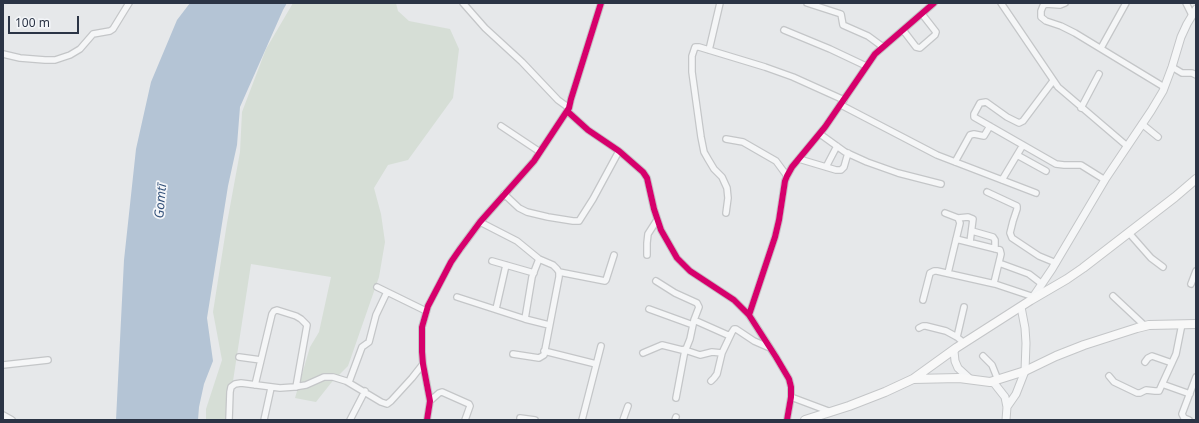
<!DOCTYPE html>
<html>
<head>
<meta charset="utf-8">
<style>
	body { margin:0 }
	#map { position:relative; width:1199px; height:423px; overflow:hidden; background:#e6e8ea; font-family:"Noto Sans",sans-serif }
	canvas { display:block }
	.frame { position:absolute; inset:0; border:4px solid #2b3445; pointer-events:none }
	.scale { position:absolute; left:8px; top:16px; width:71px; height:18px; box-sizing:border-box; border:2px solid #2b3445; border-top:0; padding-left:5px; font-size:12px; line-height:14px; white-space:nowrap; color:#2b3445; -webkit-text-stroke:3px #f4f6f9; paint-order:stroke }
</style>
</head>
<body>
<div id="map">
<canvas width="1199" height="423"></canvas>
<div class="frame"></div>
<div class="scale">100 m</div>
</div>
<script>
const ctx = document.querySelector('canvas').getContext('2d');
ctx.lineJoin = 'round';
function fillPath(path, color) {
  ctx.fillStyle = color;
  ctx.fill(path, 'evenodd');
}
function toPath(rows) {
  const path = new Path2D();
  for (const r of rows) {
    path.moveTo(r[0], r[1]);
    for (let i = 2; i < r.length; i += 2) path.lineTo(r[i], r[i + 1]);
  }
  return path;
}
function stroke(path, color, width, dash) {
  ctx.strokeStyle = color;
  ctx.lineWidth = width;
  ctx.lineCap = dash ? 'butt' : 'round';
  ctx.setLineDash(dash || []);
  ctx.stroke(path);
}
function label(font, color, halo, rows, align = 'center') {
  ctx.font = font + ' "Noto Sans",sans-serif';
  ctx.lineWidth = 3.5;
  ctx.setLineDash([]);
  ctx.textBaseline = 'middle';
  ctx.strokeStyle = halo;
  ctx.fillStyle = color;
  for (const [text, x, y, turn = 0] of rows) {
    ctx.save();
    ctx.translate(x, y);
    ctx.rotate((+turn || 0) * Math.PI / 180);
    ctx.textAlign = isNaN(turn) ? turn : align;
    if (halo) ctx.strokeText(text, 0, 0);
    ctx.fillText(text, 0, 0);
    ctx.restore();
  }
}
const green = toPath([
	[293,3,396,3,398,11,409,21,450,29,459,49,453,98,408,160,388,165,374,188,381,214,385,242,379,277,348,366,331,383,316,402,295,398,310,347,319,332,331,277,251,264,227,420,206,420,206,409,222,360,213,312,227,223,240,152,242,112,266,49]
]);
const water = toPath([
	[190,3,287,3,283,10,240,107,237,145,228,186,207,318,213,361,204,384,199,407,198,420,116,420,124,260,136,149,151,82,177,20]
]);
const minor = toPath([
	[463,3,485,28,522,62,558,100,569,108],
	[807,3,841,14,843,25,868,36,883,47],
	[1001,3,1058,87,1127,146],
	[1065,3,1060,5,1046,4,1043,6,1041,11,1041,17,1046,21,1061,26,1075,33,1164,87],
	[1186,3,1192,15],
	[784,30,830,49,866,66],
	[903,30,916,47,920,48,935,35,936,32,922,14],
	[1101,48,1126,3],
	[709,50,720,3],
	[3,54,20,58,45,60,55,60,70,55,80,49,93,34,110,31,113,29,129,3],
	[1172,67,1182,73,1192,73,1196,75],
	[1053,81,1023,121,1019,123,1007,117,986,102,980,103,974,114,974,117,1056,164,1064,165,1081,165,1105,180],
	[841,105,937,155,1036,193],
	[1081,108,1099,74],
	[567,111,588,130,619,151,643,172,647,178,654,209,661,230,677,258,690,271,734,300,749,315,776,357,789,379,791,387,791,397,787,420],
	[1142,124,1158,137],
	[501,126,540,152],
	[820,134,845,152,867,162,898,173,941,184],
	[726,139,743,142,776,161,787,176],
	[1017,155,1046,171],
	[799,159,836,170,841,170,844,167,848,153],
	[955,162,970,135,974,134,984,136,990,126],
	[826,167,837,146],
	[1002,180,1023,145],
	[987,192,1017,206,1017,209,1013,221,1010,233,1012,238,1039,256,1056,263],
	[504,194,519,208,527,212,548,217,573,221,579,221,593,199,619,151],
	[726,213,728,198,727,188,722,177,714,169,708,159,704,152,701,137,692,72,692,56,695,47,699,47,765,67,793,77,844,100],
	[945,213,958,218,960,223,948,273],
	[958,218,968,217,973,219,970,242],
	[480,222,517,241,539,259,553,265,557,269,559,272,559,277,544,355,539,358,513,354],
	[972,231,993,237,995,240,995,249],
	[1129,233,1151,258,1163,267],
	[956,239,1000,250,1001,254,994,283],
	[647,255,647,243,648,234,657,220],
	[492,261,534,273],
	[999,263,1029,274,1042,284],
	[559,272,605,281,606,280,614,255],
	[1191,284,1196,271],
	[377,287,426,311],
	[1113,296,1145,326],
	[457,297,525,319,549,325],
	[923,300,930,273,934,271,937,271,995,284,1034,297],
	[496,309,506,265],
	[649,309,693,325],
	[749,315,775,237,779,220,785,181,787,176,792,167,825,127,875,54,934,3],
	[525,319,532,277,539,259],
	[694,320,730,336],
	[919,328,923,326,926,326,946,331,957,337,964,343],
	[957,337,964,307],
	[544,351,596,364],
	[643,353,662,345,682,350,686,349,690,339,694,320,699,307,697,303,675,293,656,281],
	[983,356,992,365,998,380],
	[239,357,261,360],
	[1145,362,1148,358,1152,356,1172,363],
	[3,365,48,360],
	[1109,376,1114,382,1137,393,1140,393,1146,390,1155,391,1159,391,1176,354,1182,324],
	[711,381,714,378,717,374,722,353,732,332,734,329,736,329,754,341,770,348],
	[349,382,362,347,369,342,376,315,387,292],
	[1162,384,1190,394],
	[255,385,272,314,274,311,277,310,296,316,301,319,307,325,296,387],
	[791,397,831,412],
	[676,398,685,350,700,355,712,352,722,353],
	[430,401,439,393,442,392,469,404,470,406,465,420],
	[3,415,12,420],
	[520,418,535,420],
	[229,420,230,392,231,387,235,384,241,383,280,388,294,387,306,385,324,377,333,377,346,381,381,402,387,404,391,401,412,378,423,364],
	[264,420,271,388],
	[350,420,365,391],
	[427,420,430,401,423,364,422,352,422,327,428,306,451,262,460,249,480,222,534,161,569,108,571,99,601,3],
	[582,420,601,346],
	[623,420,628,406],
	[675,420,676,417],
	[1189,420,1184,418,1182,414,1196,377]
]);
const tertiary = toPath([
	[1031,300,1052,269,1106,178,1151,111,1163,91,1172,67,1181,37,1187,24,1196,9],
	[956,348,954,351,955,361,958,368,970,379],
	[990,382,994,383,1005,397,1007,407,1006,420],
	[1007,407,1016,394,1025,371,1026,343,1025,328,1021,307]
]);
const secondary = toPath([
	[913,379,959,378,990,382,1025,371,1056,356,1084,345,1137,328,1149,325,1196,324],
	[805,420,849,406,885,392,913,379,956,348,1031,300,1067,279,1083,268,1175,197,1196,179]
]);
const cycleway = toPath([
	[567,111,588,130,619,151,643,172,647,178,654,209,661,230,677,258,690,271,734,300,749,315,776,357,789,379,791,387,791,397,787,420],
	[749,315,775,237,779,220,785,181,787,176,792,167,825,127,875,54,934,3],
	[427,420,430,401,423,364,422,352,422,327,428,306,451,262,460,249,480,222,534,161,569,108,571,99,601,3]
]);
const waterNames = [
	["Gomtī",161,201,-85]
];
fillPath(green, '#d6ded6');
fillPath(water, '#b4c4d5');
stroke(minor, '#c4c6c8', 8);
stroke(tertiary, '#c4c6c8', 9);
stroke(secondary, '#c4c6c8', 10);
stroke(minor, '#f5f6f7', 5.5);
stroke(tertiary, '#f5f6f7', 7);
stroke(secondary, '#f8f8f8', 8);
stroke(cycleway, '#d6006c', 6);
label('italic 13px', '#34527a', '#f4f6f9', waterNames);
</script>
</body>
</html>
